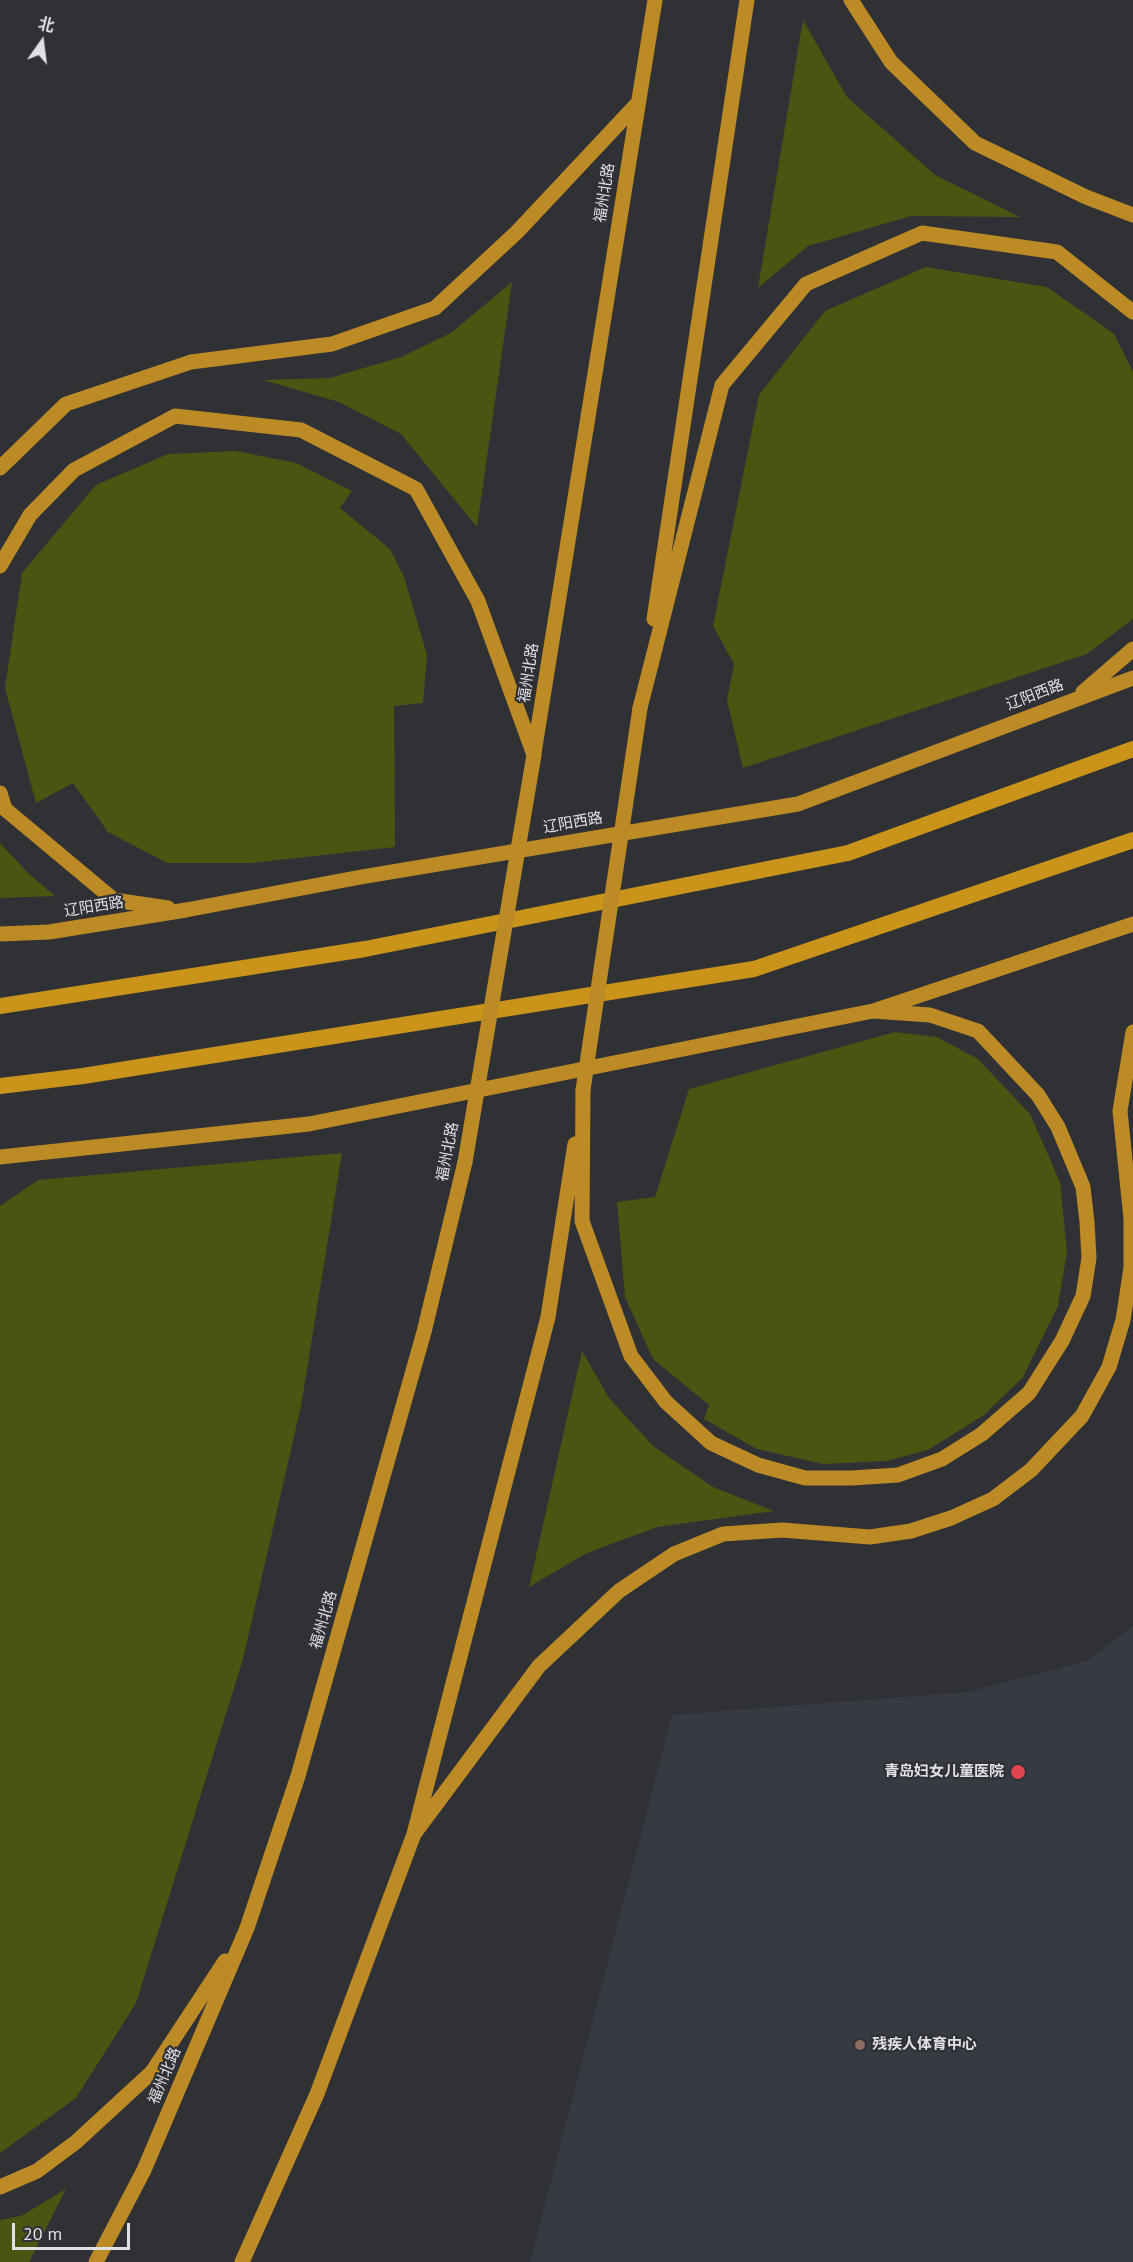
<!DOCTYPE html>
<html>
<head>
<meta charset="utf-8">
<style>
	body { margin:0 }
	#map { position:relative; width:1133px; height:2262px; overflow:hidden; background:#2f3135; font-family:"PT Sans","Noto Sans SC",sans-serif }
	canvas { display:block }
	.north { position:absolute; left:12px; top:12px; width:60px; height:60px; -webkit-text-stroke:4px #2f3135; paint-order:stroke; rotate:14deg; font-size:16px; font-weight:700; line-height:24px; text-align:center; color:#e0e1e4 }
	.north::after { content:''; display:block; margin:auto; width:21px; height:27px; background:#e0e1e4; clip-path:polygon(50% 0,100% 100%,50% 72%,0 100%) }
	.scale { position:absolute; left:12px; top:2223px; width:118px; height:27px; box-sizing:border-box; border:3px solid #e0e1e4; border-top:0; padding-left:8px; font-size:18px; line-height:21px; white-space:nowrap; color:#e0e1e4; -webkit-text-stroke:4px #2f3135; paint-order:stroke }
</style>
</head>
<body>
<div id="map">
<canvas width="1133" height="2262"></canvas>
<div class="north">北</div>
<div class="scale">20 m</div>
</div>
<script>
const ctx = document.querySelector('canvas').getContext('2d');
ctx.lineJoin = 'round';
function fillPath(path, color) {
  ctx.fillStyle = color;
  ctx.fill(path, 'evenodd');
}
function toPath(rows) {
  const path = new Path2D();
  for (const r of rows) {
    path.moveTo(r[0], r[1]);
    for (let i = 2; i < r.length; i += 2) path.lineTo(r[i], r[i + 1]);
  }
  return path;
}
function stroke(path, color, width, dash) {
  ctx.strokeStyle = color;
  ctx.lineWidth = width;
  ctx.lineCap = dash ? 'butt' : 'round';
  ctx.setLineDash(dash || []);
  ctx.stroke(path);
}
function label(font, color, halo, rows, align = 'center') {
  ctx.font = font + ' "PT Sans","Noto Sans SC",sans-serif';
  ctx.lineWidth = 4.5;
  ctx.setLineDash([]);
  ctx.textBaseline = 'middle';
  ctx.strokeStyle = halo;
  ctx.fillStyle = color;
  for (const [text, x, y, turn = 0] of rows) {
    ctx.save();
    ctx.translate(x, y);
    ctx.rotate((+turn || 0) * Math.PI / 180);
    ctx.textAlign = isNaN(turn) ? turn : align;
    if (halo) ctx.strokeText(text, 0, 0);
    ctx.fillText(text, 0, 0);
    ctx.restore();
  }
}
const built = toPath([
	[1133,1626,1133,2262,530,2262,672,1715,968,1692,1087,1661]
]);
const green = toPath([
	[803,20,847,97,935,175,1020,217,911,216,808,246,758,288],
	[926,267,1047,287,1114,334,1133,372,1133,619,1087,654,743,768,727,700,734,664,713,626,759,395,825,311],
	[512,282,477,527,401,434,339,402,263,380,330,378,401,357,451,333],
	[236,451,296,463,352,491,340,508,390,549,404,577,427,655,423,703,394,706,395,847,252,863,167,863,108,832,73,783,36,803,5,688,22,573,96,485,168,454],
	[0,843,28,873,55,896,0,898],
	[895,1032,937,1037,978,1059,1030,1114,1060,1182,1067,1252,1058,1306,1023,1377,984,1415,928,1450,886,1461,823,1464,757,1449,704,1419,709,1405,653,1359,625,1297,617,1202,655,1197,689,1089],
	[342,1153,301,1406,243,1659,136,2003,76,2098,0,2153,0,1206,38,1180],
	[582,1351,609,1398,653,1446,713,1487,774,1511,657,1527,587,1553,529,1587],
	[66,2189,29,2262,0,2262,0,2220,21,2216]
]);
const primary = toPath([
	[851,0,891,62,975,143,1086,197,1133,215],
	[0,468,66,404,191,362,332,344,435,308,517,232,638,103],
	[0,566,30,515,74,470,175,416,301,430,416,489,478,601,534,755],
	[654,619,747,0],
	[1083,692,1133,649],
	[640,708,722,385,806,284,922,233,1057,252,1133,312],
	[534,753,655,0],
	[0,793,5,809,114,900,168,908],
	[0,934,49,932,186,910,361,877,798,804,1133,678],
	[583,1090,582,1221,631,1356,666,1402,711,1443,758,1465,805,1478,852,1478,898,1475,942,1459,982,1434,1029,1393,1062,1341,1083,1296,1089,1258,1087,1222,1083,1187,1058,1127,1038,1095,978,1031,930,1015,873,1011],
	[0,1157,309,1124,873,1011,1133,924],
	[414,1834,539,1666,619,1591,674,1554,723,1534,782,1530,870,1537,911,1531,951,1518,993,1499,1031,1470,1082,1416,1109,1367,1123,1320,1131,1268,1131,1219,1120,1111,1133,1032],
	[0,2187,37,2171,76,2142,152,2072,225,1961],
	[96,2262,144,2170,247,1928,298,1776,424,1332,465,1162],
	[242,2262,317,2094,414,1834,548,1317,575,1144]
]);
const trunk = toPath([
	[0,1006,365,949,848,853,1133,749],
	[0,1086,83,1076,754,969,1133,840]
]);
const primaryBridge = toPath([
	[583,1090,640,708],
	[465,1162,534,755]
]);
const markers = [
	[1018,1772,8,"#e0444e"],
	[860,2045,6,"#8d6e63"]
];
const streetNames = [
	["福州北路",605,193,-81],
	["福州北路",529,673,-81],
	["辽阳西路",1035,695,-21],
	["辽阳西路",573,823,-10],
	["辽阳西路",94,907,-9],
	["福州北路",448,1152,-79],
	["福州北路",324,1620,-74],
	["福州北路",165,2076,-67]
];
const poiNames = [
	["青岛妇女儿童医院",1004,1772],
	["残疾人体育中心",872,2045,"left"]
];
fillPath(built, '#353a43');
fillPath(green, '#4c5412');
stroke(primary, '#bc8b25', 15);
stroke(trunk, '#ca941a', 16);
stroke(primaryBridge, '#bc8b25', 15);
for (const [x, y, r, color] of markers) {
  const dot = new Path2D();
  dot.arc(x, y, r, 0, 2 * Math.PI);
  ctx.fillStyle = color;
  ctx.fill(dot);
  stroke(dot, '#2f3135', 2);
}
label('15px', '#e0e1e4', '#2f3135', streetNames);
label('bold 15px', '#e0e1e4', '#2f3135', poiNames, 'right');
</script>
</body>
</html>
